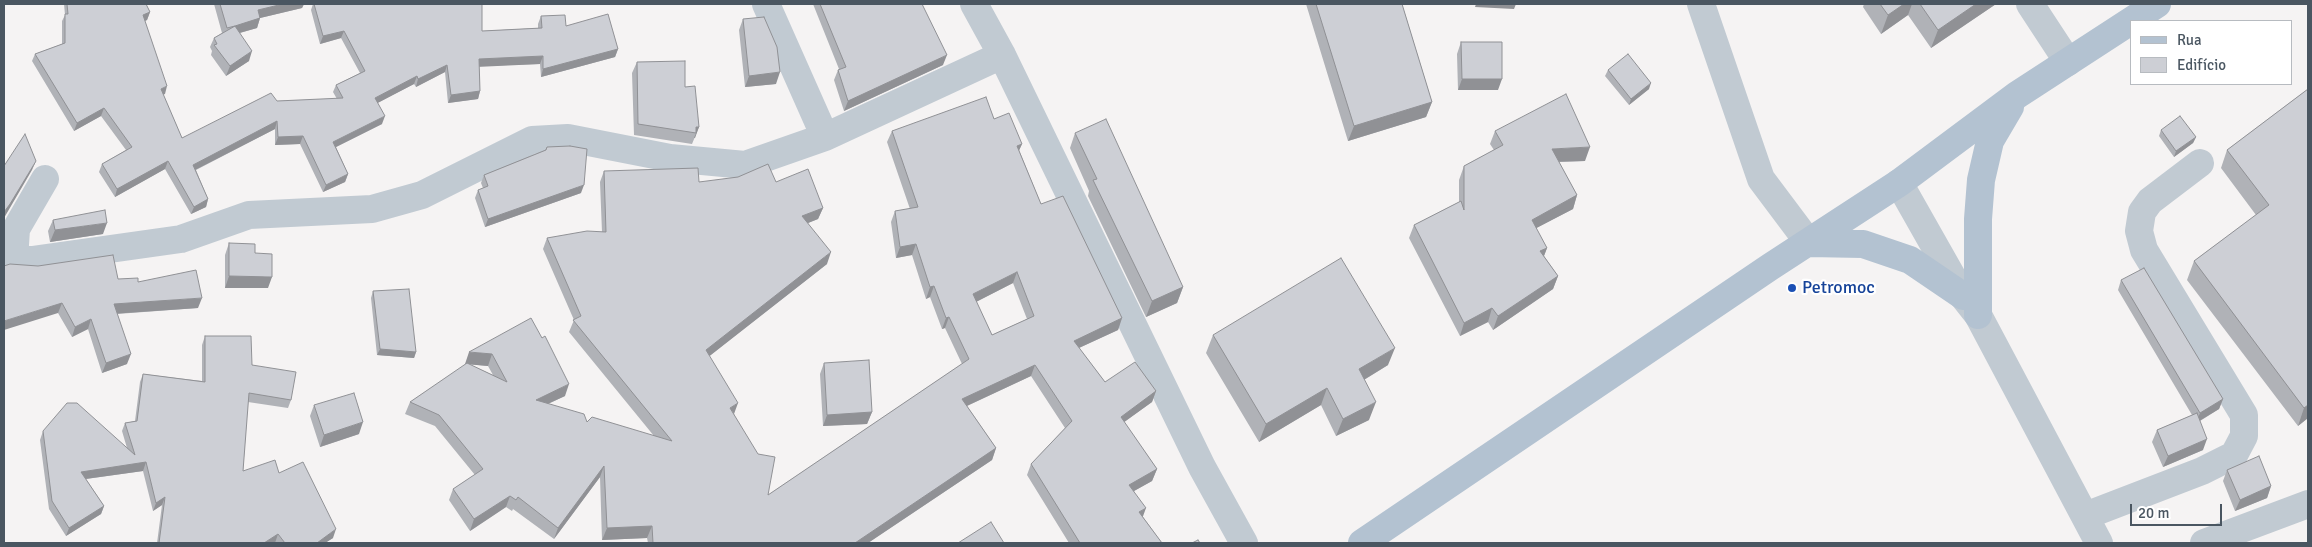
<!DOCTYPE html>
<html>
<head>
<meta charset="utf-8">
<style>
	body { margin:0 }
	#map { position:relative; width:2312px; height:547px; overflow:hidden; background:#f5f3f3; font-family:Signika,sans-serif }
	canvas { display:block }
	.frame { position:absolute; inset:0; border:5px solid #4a5661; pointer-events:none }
	.legend { position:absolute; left:2130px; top:20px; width:162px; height:65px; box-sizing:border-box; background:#fff; border:1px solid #b7bbc0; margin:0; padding:6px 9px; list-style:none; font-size:15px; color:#4a5661 }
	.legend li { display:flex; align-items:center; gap:10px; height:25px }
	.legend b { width:25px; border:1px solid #b7bbc0 }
	.scale { position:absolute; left:2130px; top:504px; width:92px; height:22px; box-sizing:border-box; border:2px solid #4a5661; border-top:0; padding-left:6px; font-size:15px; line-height:18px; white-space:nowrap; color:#4a5661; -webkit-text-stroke:4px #fff; paint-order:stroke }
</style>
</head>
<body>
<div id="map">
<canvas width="2312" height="547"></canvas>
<div class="frame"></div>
<ul class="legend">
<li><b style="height:6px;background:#b3c2d1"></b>Rua</li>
<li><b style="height:14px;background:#cdcfd5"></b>Edifício</li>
</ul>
<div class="scale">20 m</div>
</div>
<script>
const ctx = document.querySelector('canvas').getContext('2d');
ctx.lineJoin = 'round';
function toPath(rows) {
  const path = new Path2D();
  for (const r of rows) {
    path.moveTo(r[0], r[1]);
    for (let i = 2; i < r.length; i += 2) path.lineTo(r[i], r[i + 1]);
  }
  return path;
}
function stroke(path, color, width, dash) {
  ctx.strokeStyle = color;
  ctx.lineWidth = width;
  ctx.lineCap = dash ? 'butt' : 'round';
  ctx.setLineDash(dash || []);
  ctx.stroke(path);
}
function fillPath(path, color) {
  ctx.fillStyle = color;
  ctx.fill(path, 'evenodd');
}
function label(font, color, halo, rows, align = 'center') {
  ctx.font = font + ' Signika,sans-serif';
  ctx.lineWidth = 4.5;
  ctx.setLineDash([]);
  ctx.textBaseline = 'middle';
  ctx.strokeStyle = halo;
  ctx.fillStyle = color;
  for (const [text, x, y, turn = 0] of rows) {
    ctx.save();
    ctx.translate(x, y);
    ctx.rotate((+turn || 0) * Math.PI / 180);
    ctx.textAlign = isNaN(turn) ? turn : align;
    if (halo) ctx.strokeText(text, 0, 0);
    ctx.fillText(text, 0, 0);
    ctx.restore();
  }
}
const minor = toPath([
	[766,4,825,137],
	[974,4,1002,55,1202,467,1244,543],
	[1701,4,1761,179,1809,243],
	[2030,4,2068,62],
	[45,179,16,229,14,260,32,260,181,239,249,215,372,209,422,195,532,140,568,138,670,158,745,165,825,137,1002,55],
	[1899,183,1963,296,1978,315,2099,543],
	[2085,516,2202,471,2234,455,2244,436,2244,415,2144,250,2139,231,2142,212,2150,201,2200,163],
	[2204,543,2308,504]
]);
const major = toPath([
	[1809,243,1863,244,1910,260,1963,296],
	[1978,315,1978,219,1981,180,1990,141,2010,107],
	[1362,543,1770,267,1899,183,2017,95,2157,4]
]);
const wall = toPath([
	[64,4,146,4,150,12,147,20,145,21,165,94,163,94,182,138,277,101,337,99,333,92,336,85,360,73,341,38,320,44,311,10,313,4,482,4,482,31,538,28,538,24,541,16,566,26,618,49,615,57,541,77,540,64,479,66,480,91,478,99,448,103,445,72,416,87,414,84,377,103,382,124,336,147,348,174,345,182,323,192,300,144,275,145,275,129,196,170,208,199,206,207,191,214,165,169,115,197,99,172,102,164,126,150,101,116,74,131,32,61,35,54,62,44,62,21,65,15],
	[214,4,304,4,302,8,260,18,257,28,240,33,249,61,226,76,211,55,212,51,210,47,214,38,222,33],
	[813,4,922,4,943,65,844,111,834,80,838,70,839,69],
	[1306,4,1402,4,1432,102,1426,117,1348,141],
	[1864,4,1996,4,1931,48,1908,15,1881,34,1863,7],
	[743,19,776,84,745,87,739,30],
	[1461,42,1498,90,1458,90,1457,54],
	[637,62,685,87,699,127,692,144,634,135,632,73],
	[1608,70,1649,89,1629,105,1605,76],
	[2308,89,2308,418,2298,426,2187,280,2194,261,2256,215,2221,168,2227,150],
	[994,119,1022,144,1019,150,1041,204,1122,318,1118,330,1079,348,1105,382,1156,391,1152,402,1124,422,1157,469,1152,481,1134,491,1143,517,1162,543,1069,543,1027,475,1031,464,1065,428,1031,376,967,406,996,448,992,460,868,543,648,543,647,538,602,540,600,477,554,539,513,509,512,511,506,507,470,531,449,500,453,489,475,475,435,426,405,414,410,402,467,364,465,364,531,318,565,396,548,404,587,422,654,436,569,332,574,320,543,249,547,238,602,232,600,182,604,171,699,182,776,182,823,208,818,219,808,223,827,264,709,356,734,414,768,495,962,364,945,328,942,329,930,297,926,299,912,255,896,258,891,222,895,211,910,209,887,142,892,131],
	[1013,283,1027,319,992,335,976,302],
	[468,364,488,366,493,375],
	[2161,130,2196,137,2193,143,2174,157,2159,136],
	[1495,131,1585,161,1559,162,1577,195,1573,209,1536,228,1547,248,1544,256,1558,276,1553,289,1493,330,1488,322,1460,336,1409,238,1414,225,1459,202,1459,180,1464,166,1494,150,1490,144],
	[1075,133,1183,287,1177,303,1146,317,1088,196,1089,191,1070,148],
	[547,147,581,193,485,227,475,198,478,190,483,188,481,183,484,175,545,150],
	[53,220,103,234,50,242,48,231],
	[229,243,255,253,268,288,225,288,225,255],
	[4,266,118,279,198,308,117,314,127,364,102,373,88,329,72,337,58,313],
	[2121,280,2223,399,2219,409,2200,421,2203,450,2163,467,2152,442,2157,430,2192,415,2118,290],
	[373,291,416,352,414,358,377,355,371,298],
	[1213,335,1388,365,1364,380,1369,420,1336,436,1321,405,1259,442,1206,353],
	[205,336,252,365,291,400,288,408,248,402,243,471,279,473,333,538,325,543,157,543,162,505,153,511,143,471,86,479,104,506,101,514,66,536,49,509,40,440,43,431,127,448,122,431,125,423,135,421,140,382,143,374,202,381,202,345],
	[824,363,872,412,867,424,823,426,820,374],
	[314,405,359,434,320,447,310,416],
	[2227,470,2271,486,2267,498,2235,511,2223,481]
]);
const shadedWall = toPath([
	[283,4,304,4,302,8,260,18,257,28,232,35,235,26,258,10],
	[1476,4,1516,4,1514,9,1475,7],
	[1904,4,1912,4,1908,15,1881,34,1888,15],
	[1976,4,1996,4,1931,48,1938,30],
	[150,12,147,20,140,23,143,15],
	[344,31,341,38,320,44,323,36],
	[618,49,615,57,541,77,543,69],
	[252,51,249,61,226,76,230,66],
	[947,55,943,65,844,111,848,101],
	[543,56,540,64,476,67,479,59],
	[447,65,445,72,416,87,418,79],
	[780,72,776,84,745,87,749,76],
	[417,76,414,84,372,106,375,98],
	[1462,79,1502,79,1498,90,1458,90],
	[1651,83,1649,89,1629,105,1631,99],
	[167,86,165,94,158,97,161,89],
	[480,91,478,99,448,103,451,95],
	[1432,102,1426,117,1348,141,1354,126],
	[104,108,101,116,74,131,77,123],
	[385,116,382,124,330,150,333,142],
	[277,121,275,129,191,172,193,165],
	[696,127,699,127,695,138,694,138,696,133],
	[303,136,300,144,275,145,278,137],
	[2196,137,2193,143,2174,157,2176,151],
	[1022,144,1017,155,1017,146],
	[1590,147,1585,161,1548,162,1552,149],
	[36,161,32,170,4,218,4,212],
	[168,161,165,169,115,197,117,189],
	[348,174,345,182,323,192,326,185],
	[584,185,581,193,485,227,488,219],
	[1577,195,1573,209,1527,233,1532,220],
	[208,199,206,207,191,214,194,207],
	[823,208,818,219,798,227,802,216],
	[107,223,103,234,50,242,55,230],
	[916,244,912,255,896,258,900,247],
	[1547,248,1542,261,1540,251],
	[831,252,827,264,702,362,706,350],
	[1017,272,1013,283,968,306,973,294],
	[229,276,272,277,268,288,225,288],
	[1558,276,1553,289,1493,330,1498,316],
	[934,286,930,297,926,299,930,287],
	[1183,287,1177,303,1146,317,1152,301],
	[202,298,198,308,111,314,114,304],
	[62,303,58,313,4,330,4,321],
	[1492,308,1488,322,1460,336,1464,323],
	[949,317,945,328,942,329,946,318],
	[1122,318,1118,330,1070,352,1074,341],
	[91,319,88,329,72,337,75,327],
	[1395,348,1388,365,1352,387,1359,369],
	[380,349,416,352,414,358,377,355],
	[469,352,492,354,488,366,465,364],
	[131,354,127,364,102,373,106,363],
	[1035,365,1031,376,958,410,962,399],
	[569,384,565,396,532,411,536,400],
	[1327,388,1321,405,1259,442,1266,424],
	[1156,391,1152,402,1116,428,1121,417],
	[2223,399,2219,409,2196,423,2200,413],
	[1376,402,1369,420,1336,436,1343,419],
	[738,403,734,414,730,408],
	[2308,405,2308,418,2298,426,2304,408],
	[872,412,867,424,823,426,827,415],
	[363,422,359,434,320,447,324,435],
	[2207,439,2203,450,2163,467,2168,456],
	[996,448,992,460,868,543,855,543],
	[146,462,143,471,78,480,81,472],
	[604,466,600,477,554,539,558,528],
	[1157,469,1152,481,1125,496,1129,485],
	[2271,486,2267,498,2235,511,2240,500],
	[510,496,506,507,470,531,474,519],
	[165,497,162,505,153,511,156,503],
	[104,506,101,514,66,536,69,528],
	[1146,508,1142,519,1139,512],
	[652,526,647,538,602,540,607,528],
	[336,529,333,538,325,543,317,543],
	[278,534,275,543,264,543]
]);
const building = toPath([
	[67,4,146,4,150,12,143,15,167,86,161,89,182,138,271,93,277,101,343,98,336,85,365,71,344,31,323,36,314,4,482,4,482,31,542,28,541,16,565,15,566,26,608,14,618,49,543,69,543,56,479,59,480,91,451,95,447,65,418,79,417,76,375,98,385,116,333,142,348,174,326,185,303,136,278,137,277,121,193,165,208,199,194,207,168,161,117,189,102,164,132,147,104,108,77,123,35,54,65,43,65,14,68,14,67,4],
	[220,4,283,4,258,10,260,18,235,26,252,51,230,66,214,45,217,44,214,38,235,26,227,28,220,4],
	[820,4,922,4,947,55,848,101,838,70,846,67,820,4],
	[1316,4,1402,4,1432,102,1354,126,1316,4],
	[1880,4,1904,4,1888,15,1880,4],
	[1920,4,1976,4,1938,30,1920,4],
	[764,17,777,47,780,72,749,76,743,19,764,17],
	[1461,42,1502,42,1502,79,1462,79,1461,42],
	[1628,54,1651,83,1631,99,1608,70,1628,54],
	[685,61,685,87,695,86,699,127,696,127,696,133,638,124,637,62,685,61],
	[2308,89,2308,405,2304,408,2194,261,2269,205,2227,150,2308,89],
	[1566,94,1590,147,1552,149,1577,195,1532,220,1547,248,1540,251,1558,276,1498,316,1492,308,1464,323,1414,225,1461,201,1464,210,1464,166,1503,145,1495,131,1566,94],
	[986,97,994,119,1009,113,1022,144,1017,146,1041,204,1063,196,1122,318,1074,341,1105,382,1135,362,1156,391,1121,417,1157,469,1129,485,1146,508,1139,512,1162,543,1080,543,1031,464,1072,421,1035,365,962,399,996,448,855,543,653,543,652,526,607,528,604,466,558,528,518,497,516,500,510,496,474,519,453,489,483,469,439,415,410,402,467,363,507,382,492,354,469,352,531,318,542,338,545,336,569,384,536,400,584,414,587,422,592,417,672,441,573,320,581,316,547,238,587,231,606,232,604,171,698,168,699,182,738,177,768,164,776,182,808,169,823,208,802,216,831,252,706,350,738,403,730,408,758,454,775,457,768,495,969,359,949,317,946,318,934,286,930,287,916,244,900,247,895,211,918,207,892,131,986,97],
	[1017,272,1034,316,992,335,973,294,1017,272],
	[2180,116,2196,137,2176,151,2161,130,2180,116],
	[1106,119,1183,287,1152,301,1093,180,1097,179,1075,133,1106,119],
	[25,134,36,161,10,204,4,212,4,166,25,134],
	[570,146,587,149,584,185,488,219,478,190,488,186,484,175,546,150,547,147,570,146],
	[105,210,107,223,55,230,53,220,105,210],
	[229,243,255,244,255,253,272,254,272,277,229,276,229,243],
	[113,255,118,279,138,278,138,282,196,270,202,298,114,304,131,354,106,363,91,319,75,327,62,303,4,321,4,266,10,264,38,266,113,255],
	[1341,258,1395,348,1359,369,1376,402,1343,419,1327,388,1266,424,1213,335,1341,258],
	[2144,268,2223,399,2200,413,2121,280,2144,268],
	[409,289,416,352,380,349,373,291,409,289],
	[205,336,251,336,252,365,296,372,291,400,249,393,243,471,275,460,279,473,303,462,336,529,317,543,285,543,278,534,264,543,159,543,165,497,156,503,146,462,81,472,104,506,69,528,52,501,43,431,67,403,77,403,135,455,125,423,137,421,143,374,205,382,205,336],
	[869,360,872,412,827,415,824,363,869,360],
	[354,393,363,422,324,435,314,405,354,393],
	[2197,413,2207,439,2168,456,2157,430,2197,413],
	[2259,456,2271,486,2240,500,2227,470,2259,456],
	[991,522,1004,543,958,543,991,522],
	[1198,540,1200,543,1192,543,1198,540]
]);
const markers = [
	[1792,288,5,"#1a4fb4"]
];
const transitNames = [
	["Petromoc",1802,288]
];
stroke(minor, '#c1cad2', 28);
stroke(major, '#b3c2d1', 28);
fillPath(wall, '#b0b2b7');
fillPath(shadedWall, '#909195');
fillPath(building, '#cdcfd5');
stroke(building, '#909195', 1);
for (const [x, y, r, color] of markers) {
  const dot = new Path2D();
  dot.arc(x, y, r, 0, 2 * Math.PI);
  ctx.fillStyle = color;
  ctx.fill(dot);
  stroke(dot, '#fff', 2);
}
label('18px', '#164399', '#fff', transitNames, 'left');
</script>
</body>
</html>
